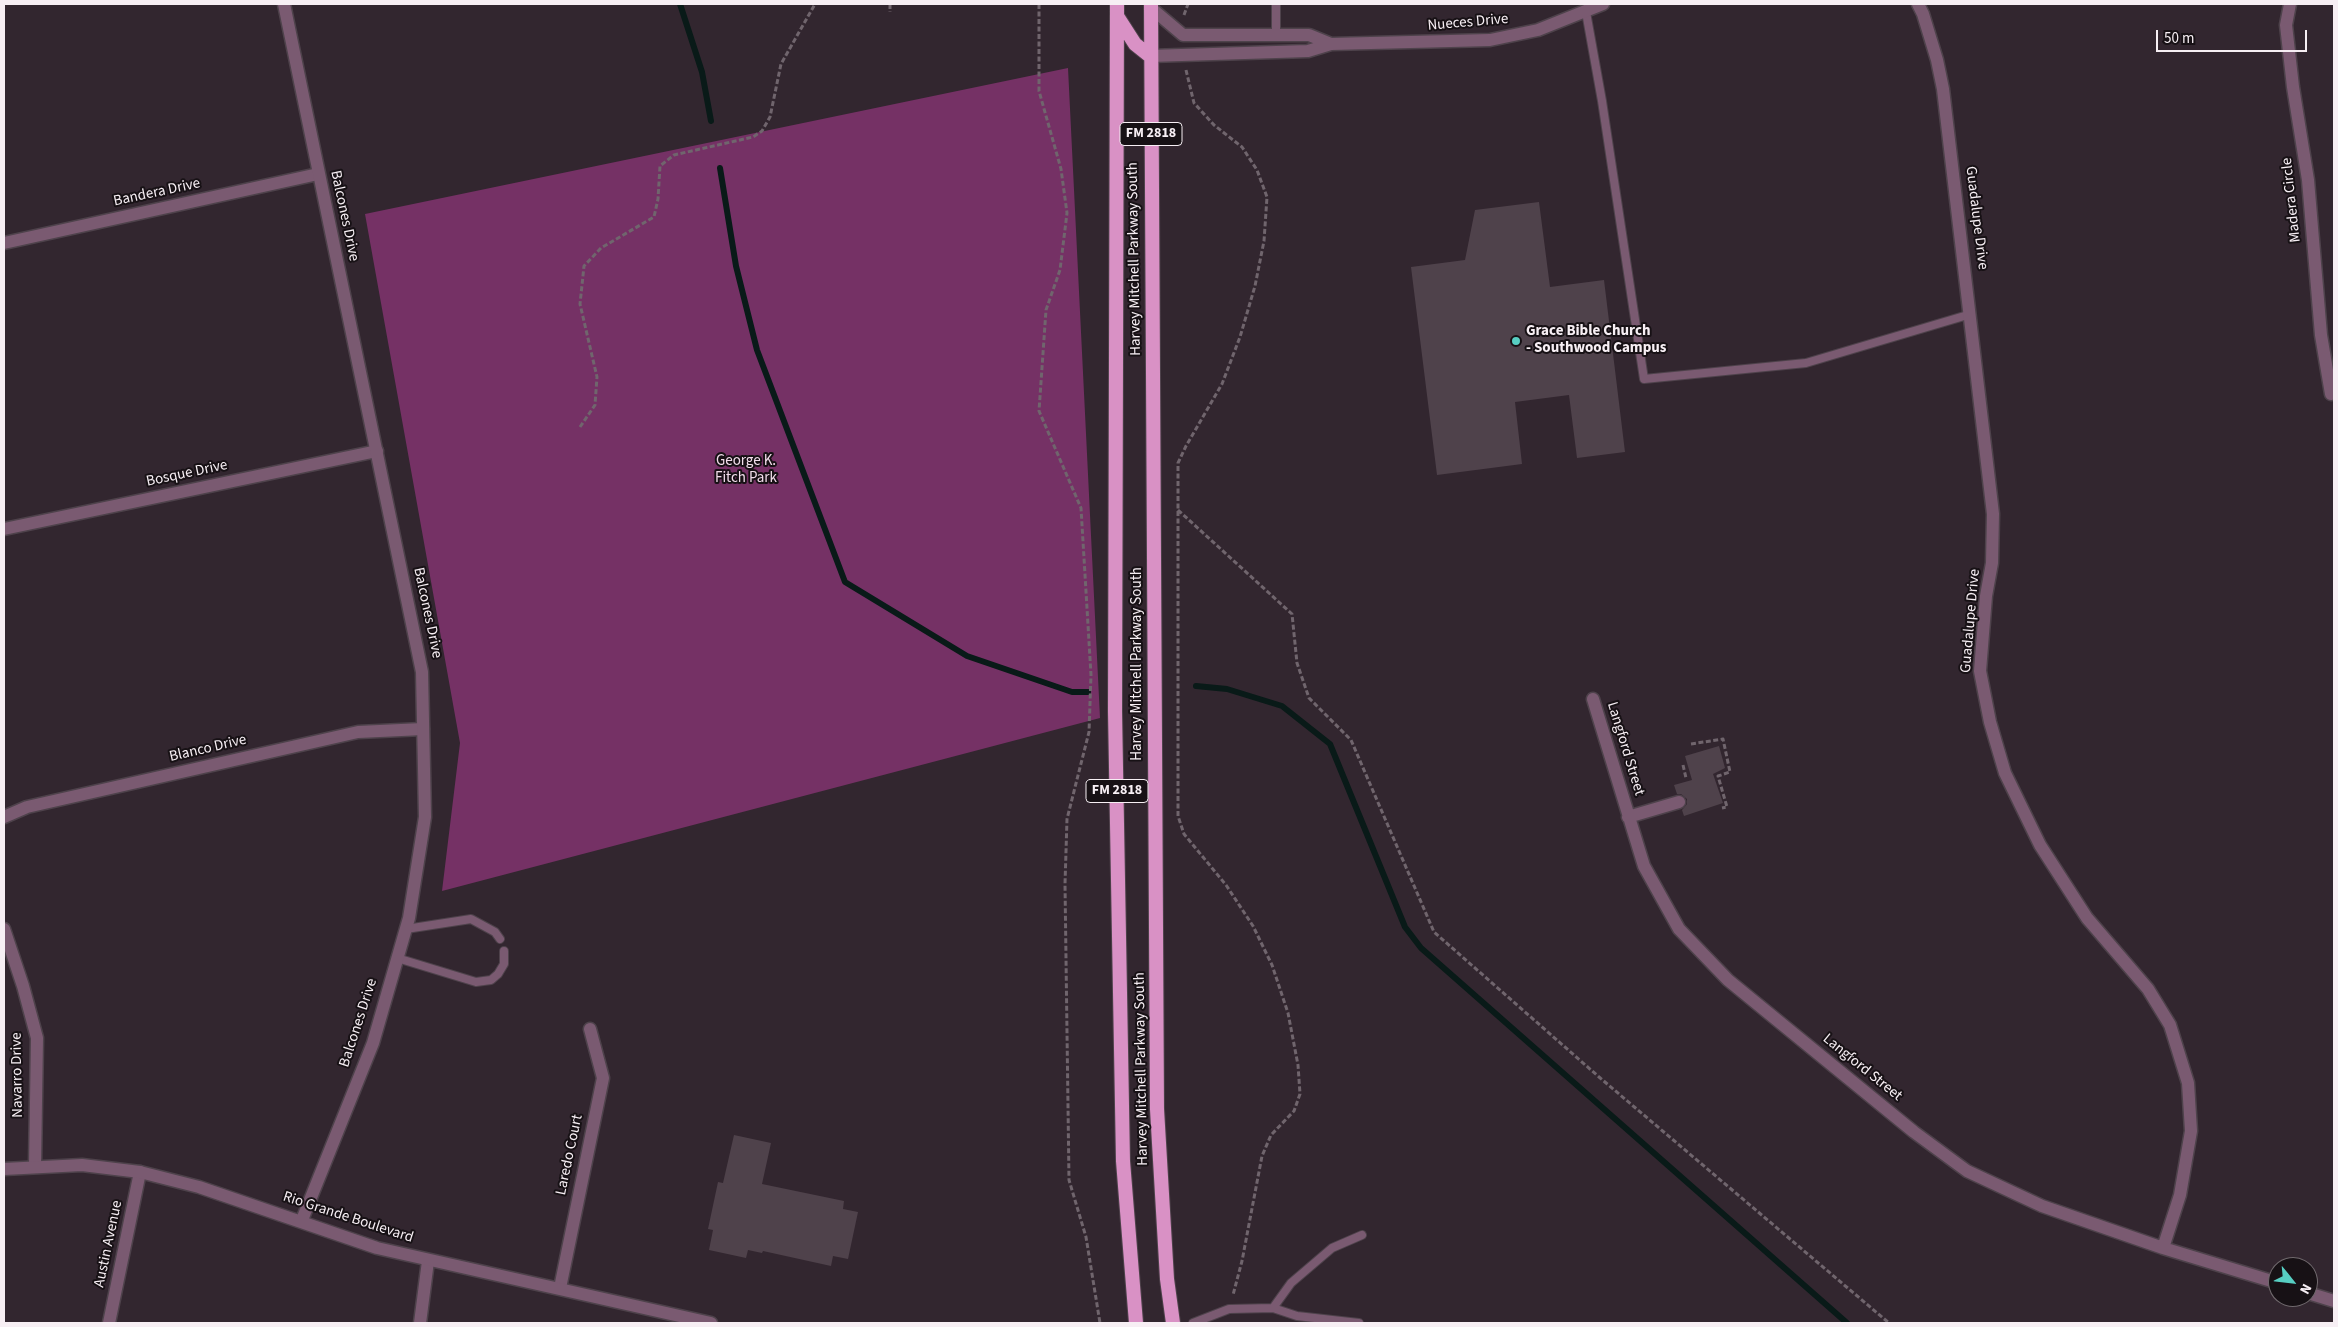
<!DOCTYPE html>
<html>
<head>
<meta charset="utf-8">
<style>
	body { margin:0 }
	#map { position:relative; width:2338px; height:1327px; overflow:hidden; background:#32262f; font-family:"Source Sans 3",sans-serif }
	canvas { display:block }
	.frame { position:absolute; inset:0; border:5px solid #f7eff4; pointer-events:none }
	.north { position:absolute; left:2268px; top:1257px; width:50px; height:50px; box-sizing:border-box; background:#171115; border:1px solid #716a6e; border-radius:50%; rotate:119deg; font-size:14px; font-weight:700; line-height:20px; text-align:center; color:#f7eff4 }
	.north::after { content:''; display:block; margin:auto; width:18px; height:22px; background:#57cec2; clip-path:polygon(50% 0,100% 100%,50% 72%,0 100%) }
	.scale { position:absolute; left:2156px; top:30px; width:151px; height:22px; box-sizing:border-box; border:2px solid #f7eff4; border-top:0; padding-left:6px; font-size:15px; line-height:18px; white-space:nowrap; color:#f7eff4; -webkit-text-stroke:4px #171115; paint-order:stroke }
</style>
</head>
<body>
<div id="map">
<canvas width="2338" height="1327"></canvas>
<div class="frame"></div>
<div class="north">N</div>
<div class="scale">50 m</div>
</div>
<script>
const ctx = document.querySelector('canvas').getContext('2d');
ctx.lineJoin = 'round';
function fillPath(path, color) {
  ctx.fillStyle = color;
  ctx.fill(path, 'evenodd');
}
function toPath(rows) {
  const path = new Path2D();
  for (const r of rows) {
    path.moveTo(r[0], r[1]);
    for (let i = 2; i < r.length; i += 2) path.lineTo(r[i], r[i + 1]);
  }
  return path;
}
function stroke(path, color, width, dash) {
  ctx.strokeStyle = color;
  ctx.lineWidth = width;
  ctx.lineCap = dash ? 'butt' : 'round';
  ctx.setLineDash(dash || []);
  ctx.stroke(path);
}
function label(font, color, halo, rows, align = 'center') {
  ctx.font = font + ' "Source Sans 3",sans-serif';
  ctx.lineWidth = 4;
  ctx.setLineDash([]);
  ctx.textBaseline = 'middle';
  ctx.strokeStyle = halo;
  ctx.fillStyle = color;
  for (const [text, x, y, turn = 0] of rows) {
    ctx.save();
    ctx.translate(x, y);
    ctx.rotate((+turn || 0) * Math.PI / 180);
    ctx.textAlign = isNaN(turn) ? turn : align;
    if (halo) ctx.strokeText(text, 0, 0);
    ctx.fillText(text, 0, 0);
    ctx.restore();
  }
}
const green = toPath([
	[1068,68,1100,718,442,891,460,743,365,214]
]);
const stream = toPath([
	[680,4,702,72,711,121],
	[720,168,736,266,757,350,845,582,967,656,1072,692,1088,692],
	[1196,686,1227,689,1282,706,1330,744,1405,927,1421,948,1847,1323]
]);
const building = toPath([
	[1539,202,1550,287,1604,280,1625,452,1577,458,1569,395,1515,402,1522,464,1437,475,1411,267,1465,260,1475,210],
	[1719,746,1725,768,1713,774,1723,803,1684,816,1682,810,1687,804,1687,799,1681,794,1677,794,1674,785,1692,780,1685,756],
	[734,1135,771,1143,762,1184,844,1201,843,1209,858,1212,848,1259,833,1256,831,1266,763,1251,762,1253,748,1250,746,1258,709,1250,713,1230,708,1229,718,1182,723,1183]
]);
const path = toPath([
	[890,4,890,12],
	[1039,4,1039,91,1061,169,1067,213,1060,270,1046,310,1039,411,1081,508,1091,675,1089,732,1067,819,1065,884,1069,1180,1086,1237,1100,1323],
	[1184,15,1188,4],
	[1186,70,1194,103,1214,125,1242,147,1257,170,1267,197,1264,241,1255,286,1240,337,1222,384,1186,446,1178,463,1178,816,1184,834,1226,885,1253,926,1272,965,1288,1013,1298,1065,1300,1094,1294,1111,1271,1135,1262,1156,1242,1261,1233,1295],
	[580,427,595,405,597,377,580,304,584,266,601,248,654,217,658,199,660,166,674,155,753,137,762,131,770,117,781,64,815,4],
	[1178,510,1292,614,1297,663,1309,698,1351,740,1434,932,1599,1077,1889,1323],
	[1691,744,1723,739,1730,772,1718,776,1727,807,1722,808],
	[1683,765,1686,778]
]);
const service = toPath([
	[1586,12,1602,101,1644,379,1806,363,1971,314],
	[1276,35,1276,4],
	[406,929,471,919,495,932,500,939],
	[397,958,476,982,491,980,498,974,504,964,504,951],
	[1273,1308,1291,1283,1332,1248,1362,1235],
	[1193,1323,1229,1309,1273,1308,1297,1316,1359,1323]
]);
const minor = toPath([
	[1918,4,1923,14,1937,60,1943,89,1993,514,1992,563,1986,596,1980,671,1990,722,2005,773,2040,845,2087,918,2148,989,2170,1025,2188,1083,2191,1131,2180,1195,2163,1248],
	[2290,4,2286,25,2293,87,2308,180,2321,335,2331,394],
	[1151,8,1183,35,1309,35,1331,44],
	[1150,56,1308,51,1331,44,1490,40,1538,30,1603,4],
	[4,243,318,174],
	[4,529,377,451],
	[1593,699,1644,866,1679,929,1728,980,1914,1132,1967,1171,2042,1206,2163,1248,2278,1283],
	[4,817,27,807,358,732,423,729],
	[1628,817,1679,802],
	[4,929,23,986,37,1038,35,1165],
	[560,1288,603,1078,590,1029],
	[2308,1293,2334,1301],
	[109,1323,140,1172],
	[420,1323,428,1261]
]);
const tertiary = toPath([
	[284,4,422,672,425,817,409,918,373,1043,302,1220],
	[4,1169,82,1165,140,1172,199,1187,377,1248,711,1323]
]);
const trunk = toPath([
	[1117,4,1115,711,1123,1161,1136,1323],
	[1151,4,1157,1109,1167,1279,1173,1323],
	[1117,16,1135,44,1150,56]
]);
const markers = [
	[1516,341,5,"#57cec2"]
];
const shields = [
	[1151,134,62],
	[1117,791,62]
];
const shieldNames = [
	["FM 2818",1151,134],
	["FM 2818",1117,791]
];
const streetNames = [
	["Nueces Drive",1468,23,-5],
	["Bandera Drive",157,193,-12],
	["Madera Circle",2292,200,-96],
	["Balcones Drive",344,216,78],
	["Guadalupe Drive",1976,218,83],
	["Harvey Mitchell Parkway South",1135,259,-91],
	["Bosque Drive",187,474,-12],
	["Balcones Drive",427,613,78],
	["Guadalupe Drive",1971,621,-85],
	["Harvey Mitchell Parkway South",1138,664,-90],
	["Blanco Drive",208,749,-13],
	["Langford Street",1625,749,73],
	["Balcones Drive",359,1023,-72],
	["Langford Street",1862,1068,39],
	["Harvey Mitchell Parkway South",1142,1069,-91],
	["Navarro Drive",18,1075,-91],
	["Laredo Court",570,1155,-78],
	["Rio Grande Boulevard",348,1218,18],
	["Austin Avenue",109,1244,-78]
];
const poiNames = [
	["Grace Bible Church",1526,332],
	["- Southwood Campus",1526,349]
];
const parkNames = [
	["George K.",746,462],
	["Fitch Park",746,479]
];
fillPath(green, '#753165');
stroke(stream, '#091a18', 6);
fillPath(building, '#4f424b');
stroke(service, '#4e424b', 10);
stroke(minor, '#4e424b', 15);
stroke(tertiary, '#4e424b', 15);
stroke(trunk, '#4e424b', 16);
stroke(path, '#70656d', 3, [5, 2.5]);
stroke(service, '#7a5a71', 8);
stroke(minor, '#7a5a71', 12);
stroke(tertiary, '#7a5a71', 12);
stroke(trunk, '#d991c5', 14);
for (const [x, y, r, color] of markers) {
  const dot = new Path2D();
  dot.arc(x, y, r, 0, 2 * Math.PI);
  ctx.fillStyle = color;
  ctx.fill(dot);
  stroke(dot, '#171115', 2);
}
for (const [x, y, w] of shields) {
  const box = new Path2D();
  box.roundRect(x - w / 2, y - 11.5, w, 23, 4);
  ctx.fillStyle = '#171115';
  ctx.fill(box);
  stroke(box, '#f7eff4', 1);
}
label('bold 14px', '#f7eff4', null, shieldNames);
label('15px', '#f7eff4', '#171115', streetNames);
label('bold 15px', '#f7eff4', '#171115', poiNames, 'left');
label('15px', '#f2ddeb', '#171115', parkNames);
</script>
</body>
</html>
